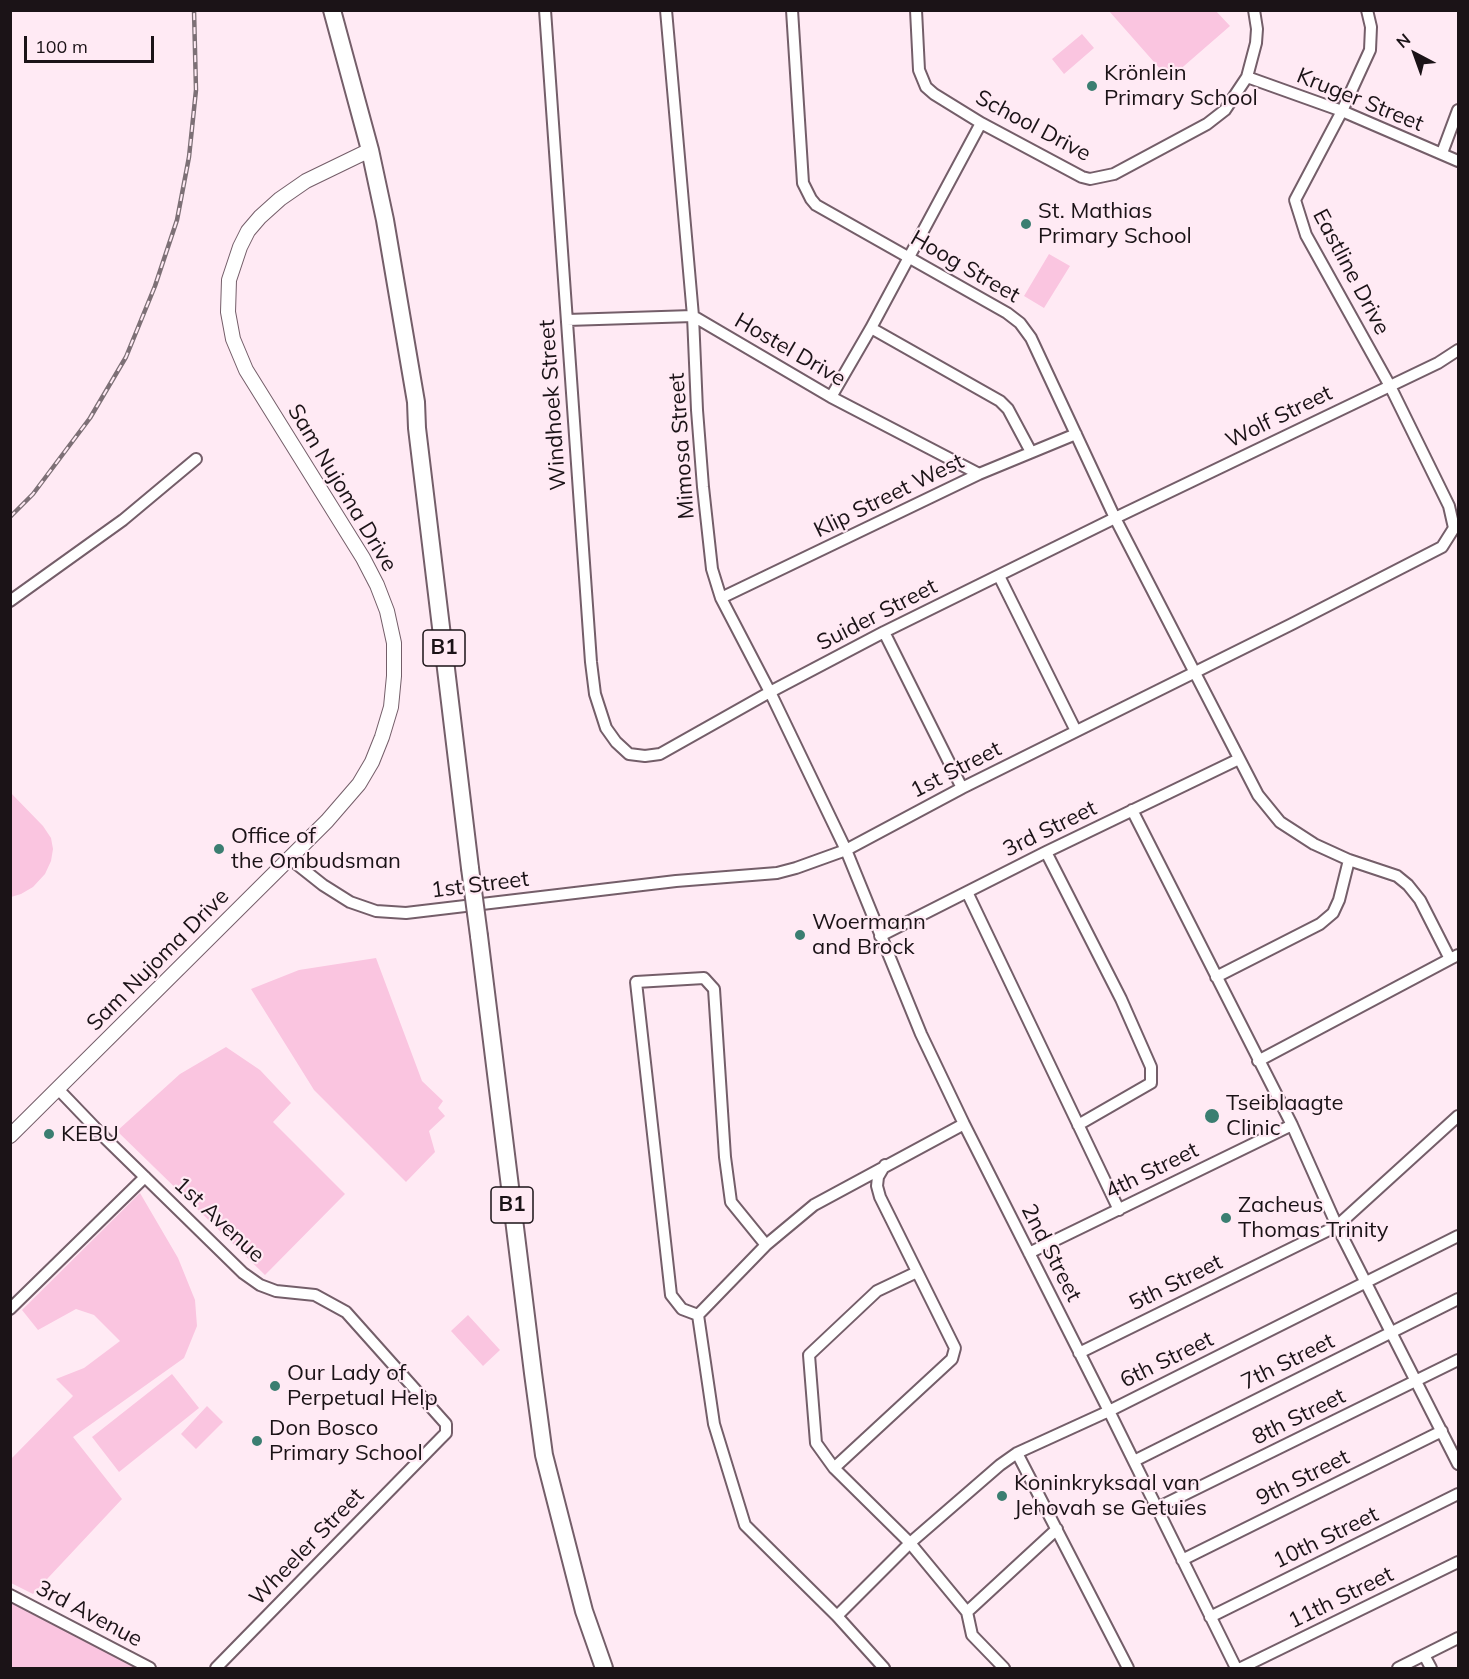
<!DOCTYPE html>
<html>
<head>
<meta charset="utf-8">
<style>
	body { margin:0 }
	#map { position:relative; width:1469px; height:1679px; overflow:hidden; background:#ffeaf4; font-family:Mulish,sans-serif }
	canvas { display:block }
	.frame { position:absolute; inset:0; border:12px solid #1b1317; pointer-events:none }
	.north { position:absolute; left:1385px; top:24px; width:60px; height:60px; -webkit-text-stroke:4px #ffeaf4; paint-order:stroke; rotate:319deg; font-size:16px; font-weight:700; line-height:24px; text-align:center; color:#1b1317 }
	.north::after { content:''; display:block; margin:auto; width:21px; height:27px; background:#1b1317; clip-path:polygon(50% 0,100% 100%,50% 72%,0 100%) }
	.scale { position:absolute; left:24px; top:36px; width:130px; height:27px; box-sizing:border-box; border:3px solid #1b1317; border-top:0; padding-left:8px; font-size:18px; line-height:21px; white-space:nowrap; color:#1b1317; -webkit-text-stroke:4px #ffeaf4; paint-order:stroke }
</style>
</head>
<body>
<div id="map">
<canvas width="1469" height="1679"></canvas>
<div class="frame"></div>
<div class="north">N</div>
<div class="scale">100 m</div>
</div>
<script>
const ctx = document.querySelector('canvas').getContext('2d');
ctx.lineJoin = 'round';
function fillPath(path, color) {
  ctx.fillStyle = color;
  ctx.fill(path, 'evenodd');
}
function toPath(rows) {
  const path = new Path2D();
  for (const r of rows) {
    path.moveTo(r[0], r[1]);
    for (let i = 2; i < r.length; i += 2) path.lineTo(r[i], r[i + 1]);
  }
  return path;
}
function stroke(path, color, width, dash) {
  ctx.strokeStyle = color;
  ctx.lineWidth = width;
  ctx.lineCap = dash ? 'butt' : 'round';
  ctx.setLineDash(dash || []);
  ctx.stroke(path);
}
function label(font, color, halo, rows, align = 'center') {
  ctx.font = font + ' Mulish,sans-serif';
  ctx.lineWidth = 4.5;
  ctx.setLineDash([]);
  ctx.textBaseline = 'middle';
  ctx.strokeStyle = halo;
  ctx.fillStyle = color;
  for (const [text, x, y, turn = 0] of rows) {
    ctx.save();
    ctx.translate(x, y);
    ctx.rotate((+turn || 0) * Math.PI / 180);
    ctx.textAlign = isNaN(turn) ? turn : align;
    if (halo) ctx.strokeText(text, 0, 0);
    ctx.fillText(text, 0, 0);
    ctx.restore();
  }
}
const green = toPath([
	[1109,11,1216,11,1230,26,1169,79],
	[1082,34,1094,48,1064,74,1052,59],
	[1049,254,1070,266,1044,308,1024,296],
	[10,792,43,826,51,838,53,849,51,861,45,874,33,887,21,894,11,897],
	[376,958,422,1081,443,1101,438,1108,445,1116,429,1131,435,1152,406,1182,314,1090,251,989,299,970],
	[226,1047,260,1070,291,1103,273,1122,345,1194,265,1275,117,1131,180,1074],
	[140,1193,178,1258,195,1300,197,1326,184,1358,73,1437,122,1499,33,1594,11,1583,11,1459,73,1396,56,1379,84,1368,120,1341,94,1315,76,1309,38,1330,22,1310],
	[468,1315,500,1350,483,1366,451,1331],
	[172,1374,199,1408,119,1472,92,1437],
	[207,1406,223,1422,196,1449,181,1434],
	[10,1603,11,1603,138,1668,11,1668]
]);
const minor = toPath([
	[545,10,591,662,595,694,606,728,616,742,629,754,645,756,660,754,770,692,884,632,1115,518,1438,363,1458,350],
	[666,10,693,316,697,410,703,487,712,569,721,598,770,692,846,850,921,1034,964,1124,1109,1411,1236,1668],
	[792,10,803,183,811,199,816,205,1007,313,1020,323,1031,338,1115,518,1258,795,1280,822,1314,844,1349,860,1397,876,1408,885,1420,900,1450,959,1458,955],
	[916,10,919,70,926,87,934,94,981,123,1082,177,1090,179,1114,174,1207,124,1225,110,1247,77,1256,43,1257,29,1254,10],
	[1247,77,1342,111,1458,161],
	[1442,153,1458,110],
	[567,320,693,316,831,397,979,474],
	[871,328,1000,401,1008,409,1031,452],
	[831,397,871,328,981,123],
	[999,576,1076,731],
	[721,598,979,474,1076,434],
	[10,601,123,520,196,459],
	[884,632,962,788],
	[1132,810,1292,1125,1337,1226,1458,1464],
	[1046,852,1121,999,1151,1067,1151,1083,1078,1125],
	[289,858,323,885,350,902,376,911,406,913,676,881,777,873,796,868,846,850,962,788,1292,624,1442,547,1454,528,1449,506,1390,386,1306,235,1295,200,1342,111,1370,50,1371,27,1367,10],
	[967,892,1119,1210],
	[880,936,1046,852,1239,759],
	[1216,977,1320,924,1333,913,1339,900,1349,860],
	[1258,1061,1450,959],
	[58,1089,105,1138,243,1273,260,1285,276,1291,315,1295,346,1312,446,1424,446,1433,441,1438,216,1668],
	[1029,1253,1292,1125],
	[917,1272,877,1291,809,1355,816,1443,834,1468,910,1543,967,1612,972,1635,1004,1668],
	[10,1309,145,1177],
	[698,1315,682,1309,671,1295,636,982,704,978,714,989,725,1157,731,1202,766,1245],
	[698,1315,714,1424,745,1525,837,1616,884,1668],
	[698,1315,766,1245,814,1205,964,1124],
	[1079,1353,1337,1226,1458,1116],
	[1017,1453,1128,1668],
	[1134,1461,1458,1299],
	[834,1468,952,1359,955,1348,880,1197,877,1186,878,1177,885,1165],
	[1157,1508,1458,1360],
	[1182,1560,1442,1431],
	[10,1595,150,1668],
	[967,1612,1057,1529],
	[837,1616,910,1543,1000,1465,1017,1453,1109,1411,1458,1236],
	[1210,1617,1458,1494],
	[1424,1655,1431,1668],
	[1241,1668,1458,1562],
	[1398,1668,1458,1638]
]);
const major = toPath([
	[10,1136,327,821,359,784,372,762,382,737,391,707,394,676,394,643,387,611,377,585,363,558,246,370,233,339,228,312,229,280,240,247,248,231,260,217,280,199,306,181,370,150]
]);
const highway = toPath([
	[332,10,370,150,385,220,416,402,417,428,470,868],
	[479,936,533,1373,544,1455,584,1611,604,1668]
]);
const rail = toPath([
	[10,517,33,494,90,418,126,357,155,286,177,220,189,157,196,90,194,10]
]);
const highwayBridge = toPath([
	[470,868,479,936]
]);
const markers = [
	[1092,86,6,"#3b7e71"],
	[1026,224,6,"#3b7e71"],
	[219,849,6,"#3b7e71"],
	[800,935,6,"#3b7e71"],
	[1212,1116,8,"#3b7e71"],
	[49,1134,6,"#3b7e71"],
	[1226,1218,6,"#3b7e71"],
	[275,1386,6,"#3b7e71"],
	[257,1441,6,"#3b7e71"],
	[1002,1496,6,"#3b7e71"]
];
const shields = [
	[444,648,42],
	[512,1205,42]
];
const shieldNames = [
	["B1",444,648],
	["B1",512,1205]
];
const poiNames = [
	["Krönlein",1104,73],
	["Primary School",1104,98],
	["St. Mathias",1038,211],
	["Primary School",1038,236],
	["Office of",231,836],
	["the Ombudsman",231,861],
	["Woermann",812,922],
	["and Brock",812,947],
	["Tseiblaagte",1226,1103],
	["Clinic",1226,1128],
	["KEBU",61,1134],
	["Zacheus",1238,1205],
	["Thomas Trinity",1238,1230],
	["Our Lady of",287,1373],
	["Perpetual Help",287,1398],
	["Don Bosco",269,1428],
	["Primary School",269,1453],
	["Koninkryksaal van",1014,1483],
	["Jehovah se Getuies",1014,1508]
];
const streetNames = [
	["Kruger Street",1360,100,22],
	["School Drive",1033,126,28],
	["Hoog Street",965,267,30],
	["Eastline Drive",1351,272,62],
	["Hostel Drive",790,350,30],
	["Windhoek Street",553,405,-94],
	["Wolf Street",1279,417,-26],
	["Mimosa Street",682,446,-94],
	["Sam Nujoma Drive",342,488,59],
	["Klip Street West",889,496,-26],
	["Suider Street",877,615,-27],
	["1st Street",956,770,-27],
	["3rd Street",1050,829,-26],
	["1st Street",480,885,-7],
	["Sam Nujoma Drive",158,960,-45],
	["4th Street",1152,1171,-26],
	["1st Avenue",219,1220,43],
	["2nd Street",1051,1253,63],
	["5th Street",1176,1283,-26],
	["6th Street",1167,1360,-26],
	["7th Street",1288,1362,-26],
	["8th Street",1299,1417,-26],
	["9th Street",1303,1478,-26],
	["10th Street",1326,1538,-26],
	["Wheeler Street",307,1547,-46],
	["11th Street",1341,1598,-26],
	["3rd Avenue",89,1614,28]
];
fillPath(green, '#fac5e0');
stroke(minor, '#745e69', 14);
stroke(major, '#745e69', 16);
stroke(highway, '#745e69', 20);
stroke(minor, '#fff', 10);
stroke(major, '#fff', 14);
stroke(highway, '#fff', 16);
stroke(rail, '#7d7076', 4.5);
stroke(rail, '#ffeaf4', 2, [7]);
stroke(highwayBridge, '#745e69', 20, []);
stroke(highwayBridge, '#fff', 16);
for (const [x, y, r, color] of markers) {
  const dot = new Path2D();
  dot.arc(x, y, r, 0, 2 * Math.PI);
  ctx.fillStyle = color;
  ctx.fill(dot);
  stroke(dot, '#ffeaf4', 2);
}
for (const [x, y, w] of shields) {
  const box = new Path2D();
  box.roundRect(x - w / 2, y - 18, w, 36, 4.5);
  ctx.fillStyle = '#ffeaf4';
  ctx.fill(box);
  stroke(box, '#1b1317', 1.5);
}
label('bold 21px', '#1b1317', null, shieldNames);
label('22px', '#1b1317', '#ffeaf4', poiNames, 'left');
label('22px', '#1b1317', '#ffeaf4', streetNames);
</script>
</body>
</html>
